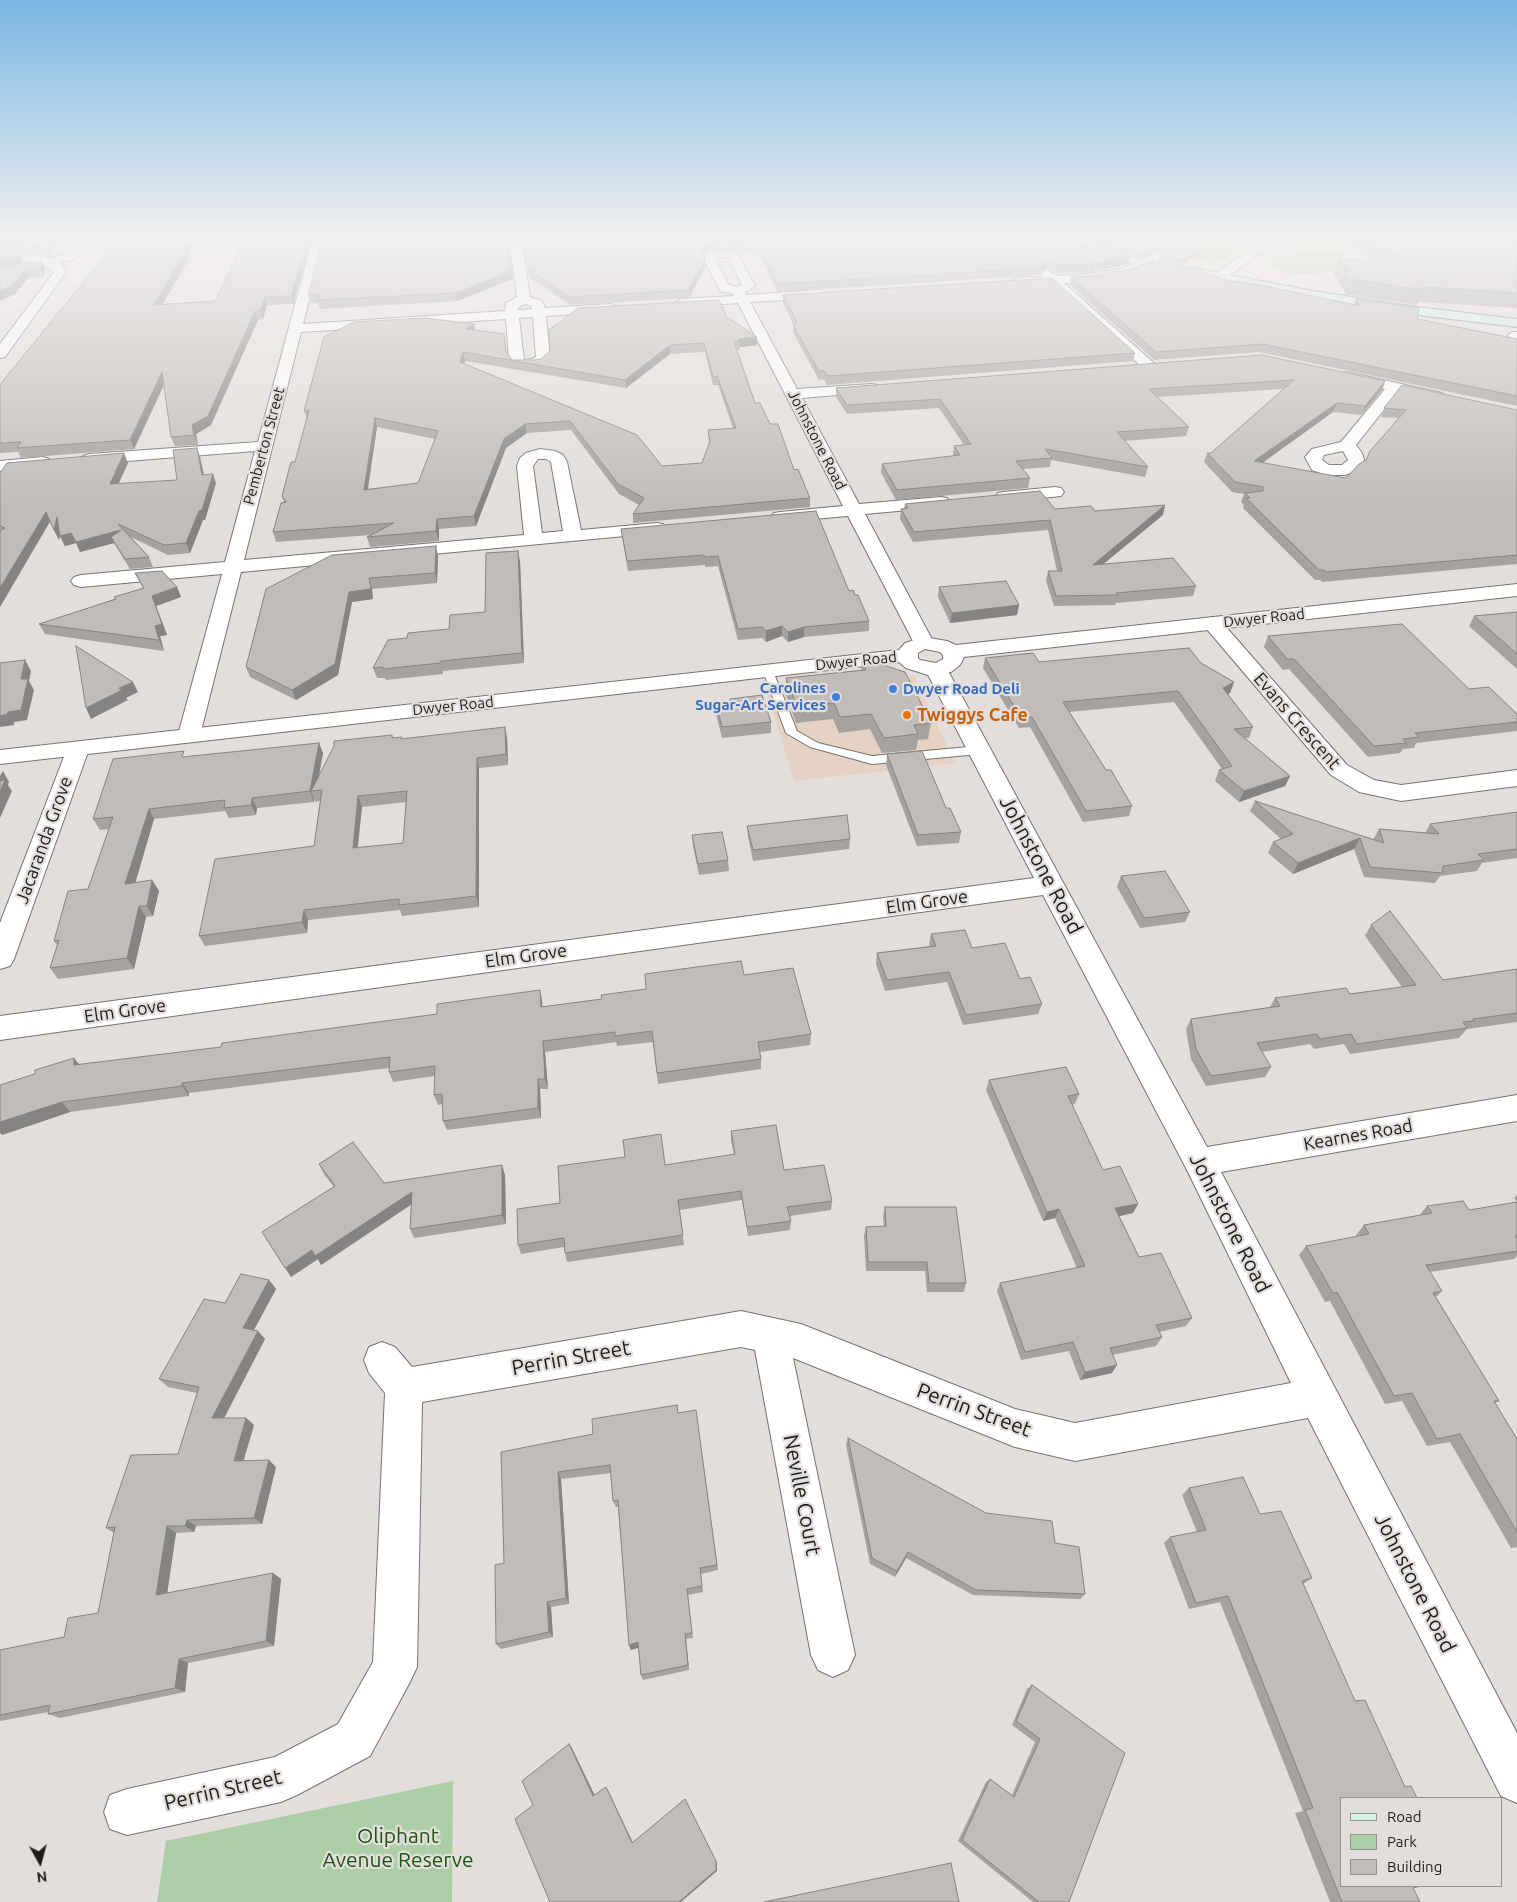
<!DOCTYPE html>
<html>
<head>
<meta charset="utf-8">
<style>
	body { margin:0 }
	#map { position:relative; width:1517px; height:1902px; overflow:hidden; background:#e3dedc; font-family:Ubuntu,sans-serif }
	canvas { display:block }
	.legend { position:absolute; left:1340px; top:1797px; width:162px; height:90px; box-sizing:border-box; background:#e3dedc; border:1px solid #94918f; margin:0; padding:6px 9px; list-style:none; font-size:15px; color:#1e1d1c }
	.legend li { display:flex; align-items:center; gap:10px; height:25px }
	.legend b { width:25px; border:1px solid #94918f }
	.north { position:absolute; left:15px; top:1837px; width:50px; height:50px; -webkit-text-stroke:4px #e3dedc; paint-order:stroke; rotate:173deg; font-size:14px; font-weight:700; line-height:20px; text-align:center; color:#1e1d1c }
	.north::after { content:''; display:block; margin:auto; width:18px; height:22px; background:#1e1d1c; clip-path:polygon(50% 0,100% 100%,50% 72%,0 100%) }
</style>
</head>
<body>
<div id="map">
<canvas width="1517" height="1902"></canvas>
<ul class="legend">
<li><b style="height:6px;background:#d1f6e6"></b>Road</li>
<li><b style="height:14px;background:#accea6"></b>Park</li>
<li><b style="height:14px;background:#c0bcb9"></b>Building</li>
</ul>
<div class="north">N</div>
</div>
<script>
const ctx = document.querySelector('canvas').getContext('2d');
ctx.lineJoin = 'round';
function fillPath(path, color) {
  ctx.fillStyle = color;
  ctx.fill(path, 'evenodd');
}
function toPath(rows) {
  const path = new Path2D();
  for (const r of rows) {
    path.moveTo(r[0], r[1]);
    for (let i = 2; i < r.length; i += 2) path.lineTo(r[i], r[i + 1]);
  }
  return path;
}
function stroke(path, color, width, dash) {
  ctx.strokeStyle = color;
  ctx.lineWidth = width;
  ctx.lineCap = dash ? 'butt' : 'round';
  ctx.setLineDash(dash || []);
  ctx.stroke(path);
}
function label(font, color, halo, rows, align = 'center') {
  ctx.font = font + ' Ubuntu,sans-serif';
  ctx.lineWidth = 4.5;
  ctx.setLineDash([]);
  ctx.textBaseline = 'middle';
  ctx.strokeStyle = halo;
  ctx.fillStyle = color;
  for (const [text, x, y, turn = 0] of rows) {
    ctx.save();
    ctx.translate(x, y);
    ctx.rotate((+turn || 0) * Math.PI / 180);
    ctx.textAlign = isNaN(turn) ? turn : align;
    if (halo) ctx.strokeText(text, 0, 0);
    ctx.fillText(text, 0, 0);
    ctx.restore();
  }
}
const commercial = toPath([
	[914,675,955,763,794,781,766,690]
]);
const green = toPath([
	[1228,238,1241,238,1245,240,1247,245,1228,259,1210,262,1103,242,1109,239,1130,241,1201,254,1217,246],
	[1335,251,1341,251,1347,253,1347,256,1335,260,1333,263,1336,268,1334,271,1319,274,1294,274,1285,272,1271,265,1269,261,1276,256,1285,254],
	[453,1781,452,1902,157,1902,166,1841]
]);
const service = toPath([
	[768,668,773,671,797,731,818,743,872,756,979,746,985,750,979,754,872,764,810,747,786,733,763,671,768,668]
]);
const minor = toPath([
	[313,238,325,238,303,324,505,311,506,303,517,297,509,238,521,238,530,297,542,301,545,308,611,304,617,308,611,312,546,316,550,358,541,366,536,367,515,367,509,360,506,319,301,332,244,560,524,535,517,466,520,458,526,453,540,449,555,451,563,455,567,462,581,530,657,523,663,524,666,528,663,532,657,533,241,572,200,735,197,740,189,742,181,740,178,735,222,574,81,587,74,585,71,581,74,577,81,575,225,562,255,451,89,464,83,462,81,459,83,456,89,454,258,442,313,238],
	[525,304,531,306,532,309,518,310,518,308,525,304],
	[533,317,536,357,532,359,524,360,519,318,533,317],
	[538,459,546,459,551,462,563,531,542,533,533,466,538,459],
	[1070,238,1084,238,1072,244,1066,241,1070,238],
	[1267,238,1280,238,1223,280,1215,280,1213,277,1215,274,1267,238],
	[725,249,737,253,755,286,745,292,746,295,821,290,827,294,821,298,750,302,797,389,872,384,877,385,879,388,877,391,872,392,802,398,859,504,941,497,947,498,950,502,947,506,941,507,865,514,934,643,931,647,924,649,917,647,914,643,848,516,780,522,774,521,771,517,774,513,780,512,843,506,738,303,681,307,675,303,681,299,734,296,733,294,720,291,703,257,710,251,725,249],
	[717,257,728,257,742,285,737,287,729,285,715,258,717,257],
	[0,253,41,255,61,264,66,272,5,357,0,358,0,344,54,272,35,261,0,261,0,253],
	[1155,253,1161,257,1152,266,1129,275,1089,282,1064,283,1155,364,1157,367,1155,370,1150,371,1145,370,1051,284,1016,286,1010,282,1016,278,1043,277,1041,274,1047,270,1057,276,1089,274,1122,269,1144,260,1155,253],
	[1515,332,1517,332,1517,340,1510,339,1508,336,1510,333,1515,332],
	[1347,372,1442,393,1444,396,1442,399,1437,400,1398,392,1356,445,1362,453,1364,460,1360,469,1345,475,1326,475,1312,470,1305,457,1312,449,1341,442,1385,389,1342,379,1340,376,1342,373,1347,372],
	[1343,451,1348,460,1342,465,1329,465,1322,460,1324,455,1343,451],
	[43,457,49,459,51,462,49,465,0,471,0,461,43,457],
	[1055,487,1061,488,1064,492,1061,496,1004,502,998,501,995,497,998,493,1004,492,1055,487],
	[1212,617,1219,619,1347,765,1374,780,1401,785,1517,770,1517,786,1401,801,1359,792,1331,775,1205,627,1202,623,1205,619,1212,617],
	[936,663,943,665,947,669,1207,1147,1517,1095,1517,1121,1221,1172,1517,1733,1517,1803,1501,1796,1308,1418,1075,1461,1015,1447,793,1358,855,1655,848,1670,833,1677,818,1670,811,1655,755,1350,741,1347,422,1402,417,1667,410,1682,370,1756,297,1795,281,1802,127,1835,110,1829,104,1812,110,1795,127,1789,275,1757,338,1724,373,1662,385,1393,369,1373,364,1360,369,1347,382,1342,395,1347,412,1367,741,1311,801,1324,1015,1409,1075,1423,1291,1383,1188,1172,1043,895,0,1040,0,1016,1034,878,925,669,929,665,936,663],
	[78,742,86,744,89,749,14,959,10,966,0,969,0,923,67,749,70,744,78,742]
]);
const tertiary = toPath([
	[86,238,98,238,84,253,72,260,0,279,0,271,64,254,76,249,86,238],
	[1517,584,1517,596,964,657,960,665,951,672,936,675,928,675,906,668,899,662,0,764,0,750,899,650,905,643,924,637,947,641,956,645,1517,584],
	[925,649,940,652,943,655,943,659,936,663,920,660,918,658,918,653,925,649]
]);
const secondary = toPath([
	[1016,238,1038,238,1313,291,1417,307,1517,319,1517,327,1417,315,1313,299,1022,241,1016,238]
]);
const wall = toPath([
	[0,238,56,238,50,256,41,253,0,252],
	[313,238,293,304,267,305,263,319,258,320,211,425,196,434,198,445,175,446,171,437,164,384,134,449,21,458,18,452,0,453,0,385,187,257,188,261,162,304,215,301],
	[507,238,513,279,457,301,320,309,318,303,310,303,308,295],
	[523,238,1007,238,1042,244,1130,256,1129,264,1089,272,1057,274,1046,268,1040,272,1040,275,777,292,760,256,717,244,715,247,709,250,703,255,706,266,689,298,570,305,529,277],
	[1157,238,1238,238,1241,243,1240,246,1223,239,1182,264,1161,260,1162,256,1156,251,1146,257,1094,247,1095,243],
	[1336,238,1517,238,1517,308,1418,302,1417,305,1346,294,1334,273,1339,259,1376,261],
	[42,261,45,269,44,277,29,277,15,294,0,301,0,271],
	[1071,277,1225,280,1354,304,1356,299,1417,319,1517,339,1517,406,1259,352,1154,360,1070,285],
	[783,295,1135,353,1133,361,827,385,824,379,819,380,793,332,793,324,783,303],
	[727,317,757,345,740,347,740,350,737,350,755,403,770,424,810,498,810,507,633,523,633,514,639,505,619,494,571,430,527,433,506,448,476,526,439,529,439,541,370,547,367,537,371,535,276,542,273,532,284,502,282,496,295,462,307,419,304,411,474,324,475,330,504,334,507,353,512,360,535,360],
	[705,352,713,385,718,385,733,428,708,430,709,444,702,463,662,466,464,363,465,361,626,388,670,354],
	[377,427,435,439,418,483,368,489],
	[1262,355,1385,381,1382,390,1361,415,1333,412,1262,463,1346,478,1366,460,1398,418,1381,417,1384,408,1517,410,1517,564,1322,582,1320,580,1315,580,1243,508,1244,505,1241,502,1244,494,1232,492,1204,462,1207,453,1211,453,1283,389,1157,397,1189,427,1186,436,1124,441,1148,467,1145,477,1051,460,1050,467,1023,469,1030,478,1028,488,896,500,881,473,882,464,953,456,953,455,954,446,964,445,939,408,847,414,836,397,836,388],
	[197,448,200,457,204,475,216,483,205,520,203,520,190,553,168,555,131,537,149,557,153,567,130,569,114,543,80,552,76,543,65,546,60,536,59,540,50,522,0,607,0,473,128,463,118,484,177,480],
	[905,504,1095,511,1163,515,1103,564,1196,586,1193,596,1116,603,1115,605,1054,606,1046,581,1048,571,1057,571,1048,530,913,542,900,519,901,509,904,509],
	[621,529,849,591,855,595,869,621,869,631,804,637,788,642,782,636,766,642,762,638,738,640,718,566,705,567,705,565,628,571],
	[438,556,437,583,372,589,373,599,352,602,338,675,296,700,250,677,246,667,266,589],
	[520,561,524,663,443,671,443,674,386,680,385,678,377,678,373,668,407,638,449,629,485,612],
	[135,573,177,587,181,597,156,606,167,635,160,636,164,651,45,634,39,624,115,599,114,597,143,588],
	[939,587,1019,605,1017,615,950,623,938,597],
	[1517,612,1517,669,1469,626,1474,616],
	[1268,636,1469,689,1517,714,1517,731,1416,743,1414,748,1403,749,1400,753,1368,757,1289,669,1283,670,1264,647],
	[862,658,931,723,928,739,918,740,916,750,882,753,870,729,839,733,833,719,796,723,786,694,786,678,861,670],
	[985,658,1039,662,1201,663,1234,682,1230,693,1228,694,1253,727,1249,738,1245,738,1290,776,1285,786,1239,802,1215,781,1219,770,1222,769,1174,702,1069,712,1106,770,1132,806,1129,816,1083,822,1030,727,1019,728,983,668],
	[730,699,771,722,771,733,722,738,716,714,716,703,730,702],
	[392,735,393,738,402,739,507,737,508,765,479,768,479,907,402,916,400,910,308,920,307,933,205,946,199,936,314,846,320,801,315,802,314,799,314,802,257,808,256,815,229,818,225,811,154,819,135,883,152,880,159,891,153,916,146,917,134,969,58,979,50,968,57,945,54,941,88,889,109,829,100,830,93,819,186,757,323,753,319,776],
	[406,802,403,843,358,848,362,807],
	[887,754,946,808,961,832,959,843,917,846,886,765],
	[1255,801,1373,840,1379,829,1425,833,1430,824,1517,812,1517,858,1482,863,1477,871,1440,876,1435,883,1364,877,1354,849,1293,874,1268,853,1273,842,1281,839,1250,811],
	[747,826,850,839,849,849,753,861,748,837],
	[692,835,728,860,729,871,699,875,693,846],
	[1121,876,1190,912,1185,922,1140,928,1117,887],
	[1371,925,1443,980,1517,969,1517,1022,1467,1029,1465,1031,1459,1038,1350,1054,1344,1044,1314,1049,1310,1044,1262,1052,1271,1067,1265,1077,1206,1086,1191,1059,1186,1029,1191,1019,1270,1007,1275,998,1350,994,1402,987,1365,936],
	[931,934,972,948,1020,979,1042,1004,1038,1014,963,1025,947,982,885,991,876,964,877,953,930,946,929,944],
	[744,975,811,1034,810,1045,760,1052,761,1059,761,1069,658,1084,653,1042,617,1046,616,1042,545,1052,548,1089,540,1089,541,1118,447,1130,443,1121,443,1104,438,1105,434,1095,435,1076,393,1082,389,1072,389,1068,189,1093,189,1096,70,1112,2,1135,80,1065,221,1047,542,1000,542,1007,602,999,646,989],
	[989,1080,1079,1094,1075,1104,1072,1105,1103,1170,1138,1204,1133,1213,1119,1216,1139,1257,1192,1318,1186,1326,1159,1332,1162,1337,1156,1346,1112,1355,1112,1373,1080,1380,1069,1351,1021,1360,997,1291,1000,1283,1077,1268,1055,1218,1043,1221,986,1090],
	[731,1131,784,1170,832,1201,831,1210,790,1216,791,1221,790,1230,748,1236,742,1200,680,1210,684,1245,567,1262,565,1253,564,1247,521,1254,518,1245,560,1203,734,1154,731,1141],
	[319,1164,384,1183,505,1175,506,1224,414,1238,410,1229,411,1205,321,1265,318,1259,291,1277,334,1187,324,1174],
	[1517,1195,1517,1202,1514,1198],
	[1517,1202,1517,1256,1514,1259,1430,1272,1442,1291,1436,1297,1499,1401,1495,1403,1517,1439,1517,1547,1511,1548,1450,1442,1427,1446,1402,1401,1385,1404,1330,1301,1325,1302,1299,1255,1306,1246,1357,1237,1356,1235,1364,1225,1419,1216,1427,1206,1469,1210],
	[885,1207,966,1283,964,1292,927,1292,925,1271,866,1271,864,1236,866,1227,884,1226,883,1216],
	[269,1280,276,1289,254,1330,265,1339,224,1418,246,1418,254,1425,244,1460,276,1467,262,1524,196,1526,194,1532,176,1533,167,1593,273,1573,281,1579,274,1646,188,1663,185,1692,60,1718,48,1714,48,1712,0,1721,0,1650,64,1637,98,1613,114,1533,106,1528,178,1454,197,1393,168,1387,159,1379,225,1303],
	[696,1410,718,1570,701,1574,703,1592,688,1595,693,1638,686,1639,689,1670,643,1680,641,1675,639,1648,631,1650,629,1645,618,1507,616,1507,613,1501,611,1473,561,1479,569,1604,551,1607,553,1637,501,1649,496,1644,504,1563,501,1452,593,1434,678,1413],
	[848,1438,986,1513,1055,1543,1085,1594,1080,1599,973,1595,906,1558,895,1577,870,1564,846,1445],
	[1189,1488,1260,1514,1312,1578,1303,1584,1413,1888,1420,1902,1330,1902,1295,1813,1303,1811,1220,1602,1189,1609,1164,1543,1170,1537,1197,1532,1182,1495],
	[1032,1685,1069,1902,1033,1902,958,1841,986,1782,990,1779,1012,1795,1035,1742,1012,1725,1027,1689]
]);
const shadedWall = toPath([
	[50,238,56,238,50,256,47,248],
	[191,238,197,238,187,257,188,261,157,313,154,305],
	[308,238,313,238,293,304,291,296],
	[507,238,513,279,457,301,456,293],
	[716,238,717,238,717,244,715,247,709,250,701,257,701,249,709,242],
	[1220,238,1224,238,1223,239,1182,264,1183,260],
	[1157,248,1156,251,1146,257,1146,253],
	[20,255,23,263,0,269,0,261],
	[1130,256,1129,264,1089,272,1090,264],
	[705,258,706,266,689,298,689,290],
	[42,261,45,269,44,277,40,269],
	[1047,261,1046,268,1040,272,1041,265],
	[26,269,29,277,15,294,0,301,0,291],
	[265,297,267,305,263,319,260,311],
	[255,311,258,320,211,425,196,434,198,445,194,435,192,425],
	[474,324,475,332,466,329],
	[757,337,757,345,740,347,739,341,738,339],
	[670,345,670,354,626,388,625,380],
	[463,352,465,361,462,371,460,362],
	[162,372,166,381,134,449,130,440],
	[1385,381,1382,390,1361,415,1365,406],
	[1337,403,1333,412,1251,471,1254,461],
	[375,418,377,427,366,500,364,490],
	[525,424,527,433,506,448,476,526,474,516,504,439],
	[197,448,200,457,206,484,202,475],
	[124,453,128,463,114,494,110,484],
	[213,474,216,483,205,520,203,520,190,553,186,543],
	[1165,505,1163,515,1090,575,1093,565],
	[46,512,50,521,0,607,0,588],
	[57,517,62,527,59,540,54,530],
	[437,519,439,529,439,541,436,531],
	[121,530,111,537,114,543,80,552,76,542],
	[71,533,76,543,65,546,60,536],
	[436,546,438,556,437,583,435,573],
	[518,551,520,561,524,663,522,653],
	[369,578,372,589,373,599,352,602,338,675,296,700,292,690,349,592],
	[177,587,181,597,156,606,167,635,160,636,164,651,159,640,155,626,152,596],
	[1019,605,1017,615,950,623,952,613],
	[782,626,782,636,766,642,766,631],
	[804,627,804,637,788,642,788,632],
	[25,660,31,671,29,681,34,690,27,720,14,722,14,725,0,727,0,716,21,679],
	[133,682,138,692,126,698,128,700,91,719,86,708,119,688],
	[1234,682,1230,693,1219,699,1223,688],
	[505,727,507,737,508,765,506,754],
	[319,743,323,753,316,791,311,791,314,799,314,802,310,791],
	[477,758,479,768,479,907,476,896],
	[3,771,9,782,8,785,12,791,0,818,0,776],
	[1290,776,1285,786,1239,802,1244,791],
	[358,796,362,807,356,859,353,848],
	[252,798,257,808,256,815,251,805],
	[149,809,154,819,132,894,125,884],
	[1360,838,1354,849,1293,874,1298,863],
	[152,880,159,891,153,916,147,906],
	[139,906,146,917,134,969,127,958],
	[304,910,308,920,307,933,302,922],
	[540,990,542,1000,543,1017,541,1007],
	[543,1041,545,1052,548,1089,545,1079],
	[74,1058,82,1068,74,1065],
	[538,1079,540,1089,541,1118,538,1108],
	[182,1083,189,1093,189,1096,182,1086],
	[62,1102,70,1112,2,1135,0,1133,0,1122],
	[502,1165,505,1175,506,1224,502,1215],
	[412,1192,416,1201,321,1265,318,1259,291,1277,285,1268,312,1250],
	[1138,1204,1133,1213,1111,1218,1115,1208],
	[1059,1209,1055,1218,1043,1221,1047,1212],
	[269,1280,276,1289,250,1337,243,1328],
	[258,1331,265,1339,220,1426,212,1418],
	[1117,1365,1112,1373,1080,1380,1085,1372],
	[246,1418,254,1425,241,1468,234,1461],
	[269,1460,276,1467,262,1524,254,1518],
	[558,1472,561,1479,569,1604,566,1598],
	[187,1520,196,1526,194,1532,185,1526],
	[167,1526,176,1533,166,1601,156,1595],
	[908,1552,906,1558,895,1577,897,1571],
	[273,1573,281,1579,274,1646,266,1641],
	[547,1602,551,1607,553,1637,549,1632],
	[685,1634,686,1639,689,1670,688,1665],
	[638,1642,640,1647,631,1650,629,1645],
	[179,1659,188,1663,185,1692,175,1688],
	[569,1744,572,1748,596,1798,593,1796],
	[606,1787,608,1790,634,1845,632,1843],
	[685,1799,717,1863,717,1871,681,1902,679,1902]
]);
const building = toPath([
	[0,238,50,238,47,248,38,246,0,244,0,238],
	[118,238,191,238,181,254,185,253,154,305,215,301,239,251,241,250,247,238,308,238,291,296,265,297,260,311,255,311,208,416,192,425,194,435,171,437,162,372,130,440,17,448,21,442,0,443,0,385,6,377,104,257,118,238],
	[323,238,507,238,511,271,456,293,318,300,320,294,308,295,323,238],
	[523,238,716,238,715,240,709,242,701,249,705,258,689,290,569,297,528,269,523,238],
	[723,238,779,238,777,241,784,238,1007,238,1042,244,1059,242,1130,256,1090,264,1059,266,1047,261,1041,265,1041,268,777,284,760,249,723,238],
	[1157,238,1220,238,1183,260,1162,256,1164,253,1157,248,1146,253,1095,243,1157,238],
	[1230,238,1238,238,1241,243,1230,238],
	[1366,238,1517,238,1517,293,1423,287,1423,290,1351,279,1339,259,1411,262,1366,238],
	[0,255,20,255,0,261,0,255],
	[42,261,40,269,26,269,12,286,0,291,0,271,42,261],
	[1152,261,1202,271,1225,280,1264,286,1360,306,1356,299,1419,308,1417,319,1517,339,1517,396,1262,344,1156,352,1071,277,1091,276,1131,269,1152,261],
	[1052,278,1135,353,828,376,824,371,819,371,802,341,793,324,797,322,783,295,1052,278],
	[719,300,727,317,757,337,738,339,739,341,734,342,755,403,760,403,770,424,778,424,794,470,798,469,810,498,633,514,644,498,618,484,570,421,525,424,504,439,474,516,437,519,436,531,367,537,394,523,273,532,281,503,286,502,282,496,291,462,295,462,309,410,304,411,324,337,354,322,425,318,474,324,466,329,504,334,506,352,512,360,535,360,541,359,550,351,549,330,578,308,719,300],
	[704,343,713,377,717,376,736,428,708,430,710,441,702,463,662,466,637,435,460,362,463,352,625,380,670,345,704,343],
	[375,418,438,431,418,483,364,490,375,418],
	[1262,355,1385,381,1365,406,1337,403,1254,461,1346,478,1359,464,1366,460,1370,451,1406,410,1384,408,1402,385,1517,410,1517,555,1326,572,1324,570,1319,570,1246,498,1250,498,1245,493,1263,491,1263,487,1235,482,1207,453,1211,453,1294,380,1149,389,1189,427,1117,432,1148,467,1045,449,1052,458,1016,461,1030,478,897,490,882,464,960,455,954,446,971,444,940,399,847,405,836,388,1262,355],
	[197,448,202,475,213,474,202,510,199,511,186,543,164,545,118,524,149,557,125,559,111,537,121,530,76,542,71,533,60,536,57,517,54,530,46,512,0,588,0,532,2,529,5,528,0,526,0,473,7,463,124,453,110,484,177,480,173,450,197,448],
	[1040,491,1055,509,1091,506,1095,511,1165,505,1093,565,1173,558,1196,586,1116,593,1118,595,1056,596,1048,571,1062,571,1050,520,914,532,901,509,908,508,905,504,1040,491],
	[816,511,849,591,853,590,855,595,858,595,869,621,804,627,788,632,782,626,766,631,762,627,738,629,718,556,705,557,704,555,627,561,621,529,816,511],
	[436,546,435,573,369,578,371,589,349,592,335,664,292,690,246,667,266,589,332,555,436,546],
	[518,551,522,653,441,661,440,663,383,669,383,667,373,668,388,640,407,638,408,633,449,629,450,615,485,612,486,553,518,551],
	[162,571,177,587,152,596,162,624,155,626,159,640,39,624,116,599,114,597,144,588,135,573,162,571],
	[1006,581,1019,605,952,613,939,587,1006,581],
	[1517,612,1517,654,1474,616,1517,612],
	[1402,624,1469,689,1489,687,1517,714,1517,722,1415,733,1419,737,1403,739,1406,743,1374,746,1294,659,1287,659,1268,636,1402,624],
	[76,646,133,682,119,688,122,690,86,708,76,646],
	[1189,648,1201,663,1234,682,1223,688,1253,727,1234,729,1290,776,1244,791,1219,770,1232,766,1178,691,1063,702,1106,770,1111,770,1132,806,1086,811,1032,717,1021,718,985,658,1033,653,1039,662,1189,648],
	[862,658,905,672,931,723,914,725,918,734,884,738,871,714,840,717,834,703,797,707,786,678,866,670,862,658],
	[25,660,21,679,28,679,21,710,8,712,7,714,0,716,0,663,25,660],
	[762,695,771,722,722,727,716,703,730,702,730,699,762,695],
	[505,727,506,754,477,758,476,896,399,905,399,899,304,910,302,922,199,936,215,859,314,846,322,790,311,791,334,746,334,741,392,735,392,738,402,737,401,739,505,727],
	[407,791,403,843,353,848,358,796,407,791],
	[319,743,310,791,252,798,251,805,224,808,225,800,149,809,125,884,152,880,147,906,139,906,127,958,50,968,59,940,54,941,68,891,88,889,113,817,93,819,113,759,184,751,182,757,319,743],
	[922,751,946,808,950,808,961,832,918,835,887,754,922,751],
	[5,780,0,792,0,781,5,780],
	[1255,801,1384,843,1379,829,1439,834,1430,824,1517,812,1517,849,1478,854,1484,860,1443,866,1442,873,1370,867,1360,838,1298,863,1273,842,1293,834,1255,801],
	[847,815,850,839,753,850,747,826,847,815],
	[722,832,728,860,698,864,692,835,722,832],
	[1165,871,1190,912,1144,918,1121,876,1165,871],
	[1390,911,1443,980,1517,969,1517,1013,1473,1019,1474,1021,1463,1022,1467,1028,1357,1044,1351,1034,1320,1039,1317,1034,1257,1043,1271,1067,1211,1076,1196,1049,1191,1019,1280,1006,1275,998,1346,988,1350,994,1416,985,1371,925,1390,911],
	[965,930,972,948,1005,943,1020,979,1030,977,1042,1004,966,1015,949,972,887,980,877,953,936,946,931,934,965,930],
	[741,961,744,975,793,968,811,1034,758,1042,761,1059,657,1073,652,1031,615,1036,615,1032,543,1041,545,1079,538,1079,538,1108,443,1121,442,1094,434,1095,435,1066,389,1072,390,1057,182,1083,182,1086,62,1102,0,1122,0,1085,35,1074,35,1070,74,1058,74,1065,221,1047,222,1043,437,1014,437,1004,540,990,541,1007,602,999,601,995,646,989,645,974,741,961],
	[1066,1067,1079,1094,1068,1096,1103,1170,1120,1166,1138,1204,1115,1208,1139,1257,1161,1253,1192,1318,1156,1325,1162,1337,1110,1348,1117,1365,1085,1372,1073,1342,1025,1352,1000,1283,1085,1266,1059,1209,1047,1212,989,1080,1066,1067],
	[776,1125,784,1170,824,1165,832,1201,787,1207,791,1221,747,1227,741,1191,678,1200,683,1235,565,1253,564,1238,518,1245,517,1209,560,1203,558,1166,625,1157,623,1140,661,1134,665,1165,735,1154,731,1131,776,1125],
	[353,1142,384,1183,502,1165,502,1215,410,1229,412,1192,315,1256,312,1250,285,1268,262,1232,335,1186,319,1164,353,1142],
	[1463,1201,1469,1210,1517,1202,1517,1236,1515,1236,1517,1239,1517,1251,1426,1265,1442,1291,1433,1293,1499,1401,1494,1401,1517,1439,1517,1532,1460,1434,1437,1439,1412,1393,1394,1396,1337,1292,1333,1293,1306,1246,1369,1234,1364,1225,1432,1213,1427,1206,1463,1201],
	[885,1207,956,1207,966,1283,929,1283,927,1262,868,1262,866,1227,886,1226,885,1207],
	[241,1274,269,1280,243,1328,258,1331,212,1418,246,1418,234,1461,269,1460,254,1518,187,1520,185,1526,167,1526,156,1595,273,1573,266,1641,179,1659,175,1688,48,1714,50,1705,0,1715,0,1650,64,1637,68,1618,98,1613,115,1527,106,1528,131,1455,178,1454,199,1387,159,1379,204,1299,225,1303,241,1274],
	[677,1405,678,1413,696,1410,717,1565,700,1568,702,1586,687,1589,692,1633,685,1634,688,1665,641,1675,638,1642,629,1645,618,1500,613,1501,610,1465,558,1472,566,1598,547,1602,549,1632,496,1644,495,1565,504,1563,501,1452,593,1434,592,1419,677,1405],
	[848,1438,986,1513,1052,1521,1055,1543,1079,1547,1085,1594,976,1590,908,1552,897,1571,872,1558,848,1438],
	[1243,1477,1260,1514,1281,1511,1312,1578,1302,1581,1355,1701,1365,1700,1405,1787,1411,1786,1417,1798,1341,1798,1341,1886,1421,1886,1413,1888,1420,1902,1342,1902,1305,1810,1313,1808,1228,1596,1196,1603,1170,1537,1206,1530,1189,1488,1243,1477],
	[1032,1685,1125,1753,1069,1902,1039,1902,962,1840,990,1779,1014,1797,1040,1739,1016,1721,1032,1685],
	[569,1744,593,1796,606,1787,632,1843,685,1799,716,1861,716,1870,679,1902,550,1902,515,1819,533,1805,522,1781,569,1744],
	[951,1863,959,1902,764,1902,951,1863]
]);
const markers = [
	[893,689,5,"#3f7fe0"],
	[836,697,5,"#3f7fe0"],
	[907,715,5,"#e8710a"]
];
const farStreetnames = [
	["Johnstone Road",817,440,63],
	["Pemberton Street",264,446,-75],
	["Dwyer Road",1264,618,-6],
	["Dwyer Road",856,661,-6],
	["Dwyer Road",453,706,-6]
];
const farShopnames = [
	["Carolines",826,688],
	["Sugar-Art Services",826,705],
	["Dwyer Road Deli",903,689,"left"]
];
const foodNames = [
	["Twiggys Cafe",917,715]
];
const streetNames = [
	["Evans Crescent",1297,721,49],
	["Jacaranda Grove",44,840,-70],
	["Elm Grove",927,902,-8],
	["Elm Grove",526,956,-8],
	["Elm Grove",125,1011,-8],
	["Kearnes Road",1358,1135,-10]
];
const nearStreetnames = [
	["Johnstone Road",1041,865,62],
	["Johnstone Road",1230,1223,63],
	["Perrin Street",571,1358,-10],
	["Perrin Street",974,1410,20],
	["Neville Court",802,1495,79],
	["Johnstone Road",1415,1583,63],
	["Perrin Street",223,1790,-13]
];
const nearParknames = [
	["Oliphant",398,1836],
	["Avenue Reserve",398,1860]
];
fillPath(commercial, '#e5d2c2');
fillPath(green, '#accea6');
stroke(service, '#767270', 2);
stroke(minor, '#767270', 2);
stroke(tertiary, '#767270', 2);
stroke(secondary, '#767270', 2);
fillPath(service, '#fff');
fillPath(minor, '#fff');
fillPath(tertiary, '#fff');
fillPath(secondary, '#d1f6e6');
fillPath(wall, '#a5a29f');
fillPath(shadedWall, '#868482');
fillPath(building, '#c0bcb9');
stroke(building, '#868482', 1);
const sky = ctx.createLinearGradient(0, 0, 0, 504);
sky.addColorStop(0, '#79b6e3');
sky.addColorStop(0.47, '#f2f0ef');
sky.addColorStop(1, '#f2f0ef00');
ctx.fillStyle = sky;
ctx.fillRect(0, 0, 1517, 504);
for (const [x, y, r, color] of markers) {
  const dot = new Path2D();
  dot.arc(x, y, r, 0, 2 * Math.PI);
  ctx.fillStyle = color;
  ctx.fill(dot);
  stroke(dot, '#e3dedc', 2);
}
label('15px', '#1e1d1c', '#e3dedc', farStreetnames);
label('bold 15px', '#366cbe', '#e3dedc', farShopnames, 'right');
label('bold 18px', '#c56008', '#e3dedc', foodNames, 'left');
label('18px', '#1e1d1c', '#e3dedc', streetNames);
label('21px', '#1e1d1c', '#e3dedc', nearStreetnames);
label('21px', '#1b5611', '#e3dedc', nearParknames);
</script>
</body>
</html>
